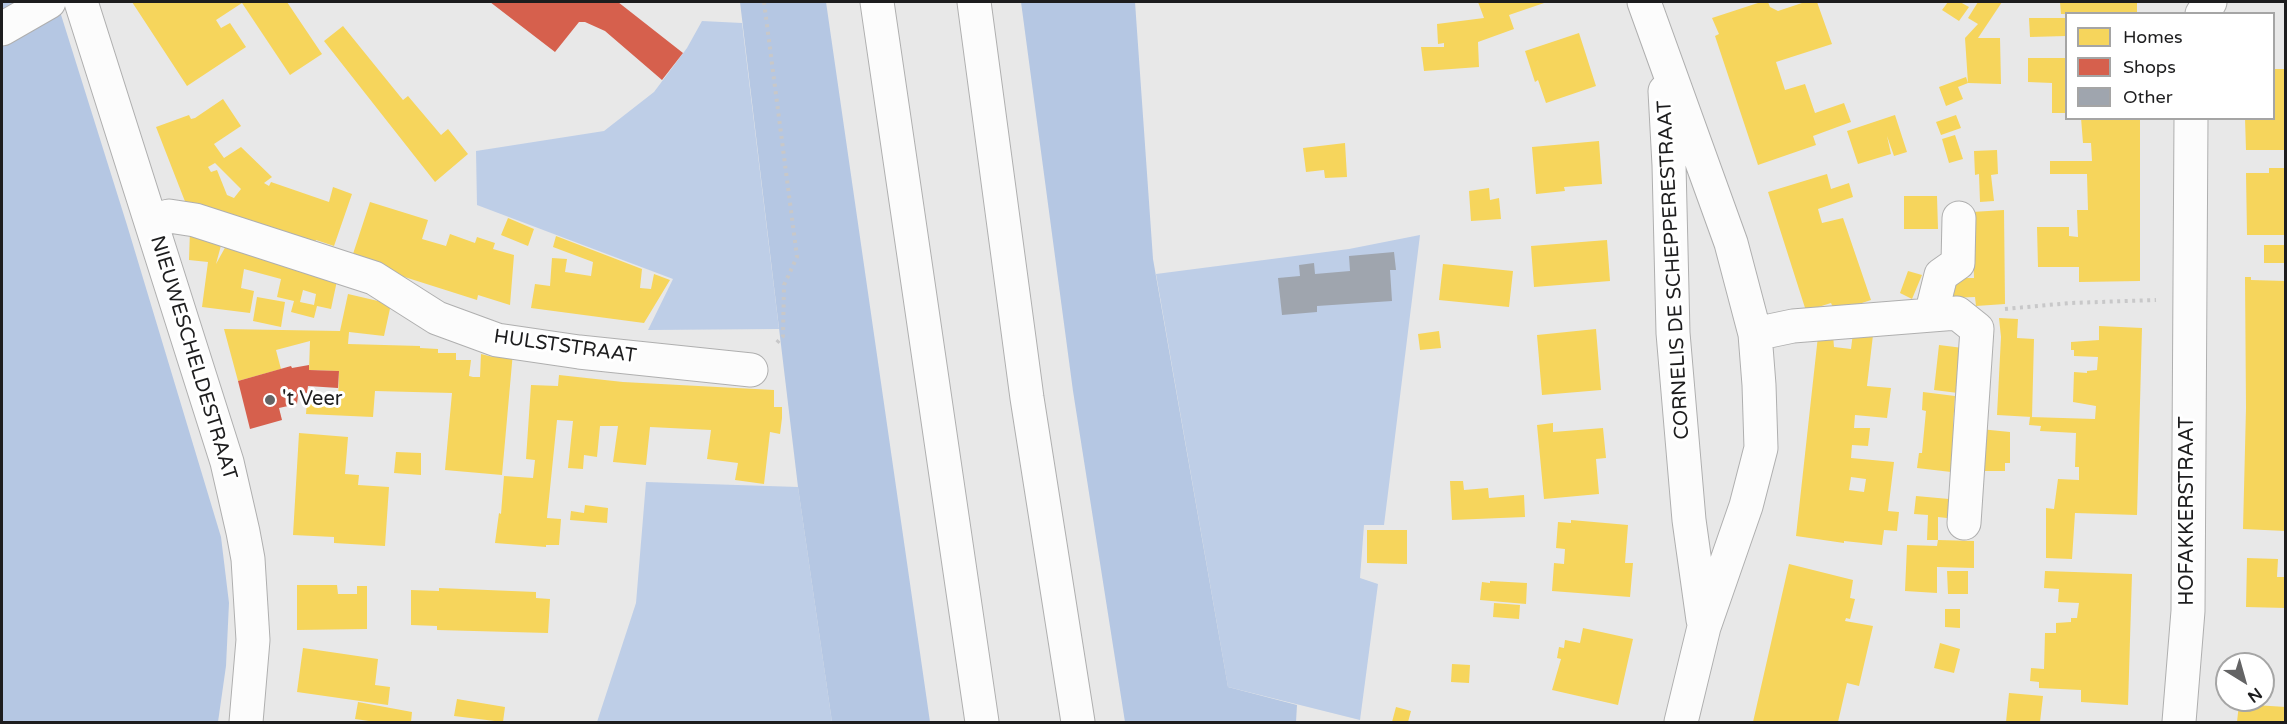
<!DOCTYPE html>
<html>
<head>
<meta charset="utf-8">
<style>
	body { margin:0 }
	#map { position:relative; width:2287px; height:724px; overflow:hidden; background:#e8e8e8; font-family:"Varela Round",sans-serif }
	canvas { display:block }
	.frame { position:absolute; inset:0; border:3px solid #1d1d1e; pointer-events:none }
	.legend { position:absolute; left:2065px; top:12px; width:210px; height:108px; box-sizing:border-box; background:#fff; border:2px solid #a5a5a5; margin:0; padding:8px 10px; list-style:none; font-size:18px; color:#1d1d1e }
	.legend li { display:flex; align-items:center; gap:12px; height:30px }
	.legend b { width:30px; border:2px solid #a5a5a5 }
	.north { position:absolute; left:2215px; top:652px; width:60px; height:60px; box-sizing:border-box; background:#fff; border:2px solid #a5a5a5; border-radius:50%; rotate:143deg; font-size:16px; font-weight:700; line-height:24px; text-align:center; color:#1d1d1e }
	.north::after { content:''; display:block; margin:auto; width:21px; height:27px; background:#646465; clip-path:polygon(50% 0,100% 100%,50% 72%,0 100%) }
</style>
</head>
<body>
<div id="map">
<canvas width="2287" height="724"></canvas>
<div class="frame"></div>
<ul class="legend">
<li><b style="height:16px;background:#f6d55c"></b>Homes</li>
<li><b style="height:16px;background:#d6604d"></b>Shops</li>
<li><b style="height:16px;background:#9fa5ae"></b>Other</li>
</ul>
<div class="north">N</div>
</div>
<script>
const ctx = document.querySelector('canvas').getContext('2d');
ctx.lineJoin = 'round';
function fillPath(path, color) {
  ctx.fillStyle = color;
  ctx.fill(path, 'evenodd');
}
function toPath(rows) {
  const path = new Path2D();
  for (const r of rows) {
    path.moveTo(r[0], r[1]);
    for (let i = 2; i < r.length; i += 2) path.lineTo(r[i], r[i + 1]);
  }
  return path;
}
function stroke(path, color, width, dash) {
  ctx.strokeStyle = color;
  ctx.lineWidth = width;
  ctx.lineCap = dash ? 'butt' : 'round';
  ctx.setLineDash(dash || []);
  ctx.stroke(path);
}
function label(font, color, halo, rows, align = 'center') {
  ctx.font = font + ' "Varela Round",sans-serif';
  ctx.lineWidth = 6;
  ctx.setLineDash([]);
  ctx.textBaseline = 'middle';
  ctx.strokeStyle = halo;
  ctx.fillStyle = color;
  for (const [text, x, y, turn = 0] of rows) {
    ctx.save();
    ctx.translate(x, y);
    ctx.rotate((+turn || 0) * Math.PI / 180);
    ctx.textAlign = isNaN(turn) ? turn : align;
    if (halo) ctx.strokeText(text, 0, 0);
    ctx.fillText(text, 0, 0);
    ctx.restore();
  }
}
const green = toPath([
	[702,21,742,23,779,329,648,330,673,279,477,205,476,151,604,131,654,92,687,48],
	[1420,235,1384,525,1364,525,1360,578,1378,584,1360,720,1228,687,1156,274,1349,249],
	[646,482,798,487,832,722,597,722,636,603]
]);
const forest = toPath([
	[2,2,57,2,127,225,221,537,229,603,226,666,218,722,2,722],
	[740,2,826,2,930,722,832,722,798,487],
	[1021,2,1135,2,1153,259,1228,687,1297,705,1296,722,1125,722,1073,391]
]);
const homes = toPath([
	[132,2,287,2,322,54,290,75,242,3,216,20,221,28,230,23,246,47,187,86],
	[1478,2,1547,2,1509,15,1514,29,1478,42,1479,67,1424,71,1421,47,1444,47,1444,43,1438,44,1437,24,1484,18],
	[1761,2,1768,2,1770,7,1778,11,1805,2,1817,2,1832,44,1776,62,1785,90,1805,84,1815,113,1844,103,1851,122,1813,136,1816,145,1758,165,1715,36,1719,34,1712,18],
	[1948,2,1960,2,1969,7,1959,21,1942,10],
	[1978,2,2002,2,1978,38,2000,38,2001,84,1968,83,1965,38,1978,24,1968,18],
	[2060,2,2137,2,2137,14,2061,14],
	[2029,18,2066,18,2066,36,2030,37],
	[343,26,403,100,408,96,441,135,448,129,468,154,435,182,324,41],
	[1579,33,1596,86,1546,103,1538,80,1535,82,1525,51],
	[2028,58,2066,58,2066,113,2052,113,2052,83,2028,82],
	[2274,69,2286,69,2286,150,2246,150,2245,118,2274,118],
	[1966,77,1968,83,1958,87,1963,99,1946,106,1939,87],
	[223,99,241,126,214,144,224,158,241,147,272,177,264,183,269,186,271,182,329,202,333,187,352,194,334,246,316,240,313,247,186,204,156,127,189,115,191,119,195,118],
	[215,163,241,189,234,198,227,195,217,170,211,172,208,167],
	[1895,115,1907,152,1894,156,1887,136,1891,154,1858,164,1847,131],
	[1956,115,1961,128,1941,135,1936,122],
	[2081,118,2140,118,2140,281,2079,282,2079,267,2038,267,2037,227,2069,227,2069,236,2078,237,2077,210,2088,210,2087,174,2050,174,2050,161,2092,161,2091,143,2083,143],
	[1955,135,1963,159,1949,163,1942,139],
	[1599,141,1602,184,1564,187,1565,191,1536,194,1532,147],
	[1345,143,1347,177,1325,178,1324,170,1306,172,1303,148],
	[1997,150,1998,174,1991,175,1994,201,1980,202,1979,174,1975,175,1974,151],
	[2269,168,2286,168,2286,235,2247,235,2246,173,2269,173],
	[1827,174,1831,189,1849,183,1853,197,1818,209,1822,223,1843,218,1871,300,1835,312,1831,303,1806,311,1768,192],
	[1489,188,1490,200,1499,198,1501,219,1471,221,1469,191],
	[1904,196,1937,196,1938,229,1904,229],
	[370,202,428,220,422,239,446,246,450,234,475,243,477,237,495,243,493,249,514,255,510,305,478,295,477,300,351,260],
	[2004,210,2005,304,1976,306,1975,297,1950,298,1949,278,1974,278,1972,212],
	[508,218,534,229,528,246,501,235],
	[190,230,223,238,216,264,227,244,338,276,331,309,317,306,314,318,291,312,294,301,277,297,281,279,244,269,241,288,254,291,250,313,202,307,208,262,189,260],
	[303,290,316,294,314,305,300,302],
	[556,236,642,269,640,288,651,289,654,274,670,280,644,323,531,308,535,284,550,286,552,258,567,259,565,272,591,276,593,262,553,247],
	[1607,240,1610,281,1534,287,1531,246],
	[2264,245,2286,245,2286,263,2264,263],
	[1443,264,1513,271,1509,307,1439,300],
	[1908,271,1922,275,1912,299,1900,293],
	[2245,277,2251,277,2251,280,2286,281,2286,531,2243,529,2246,408],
	[348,294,391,304,384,336,349,332,348,344,420,346,420,348,438,349,438,353,456,353,456,360,471,360,469,376,473,377,480,377,481,354,493,357,495,348,513,352,502,475,445,470,452,393,375,391,373,417,306,414,307,401,338,402,339,371,309,370,310,341,276,350,281,369,238,381,224,329,340,331],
	[257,297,285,302,281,327,253,321],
	[1999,318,2018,319,2017,338,2034,339,2032,417,1997,415,2001,337],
	[2099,326,2142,328,2137,515,2075,513,2072,559,2046,558,2046,508,2054,509,2058,479,2079,480,2079,467,2075,467,2076,433,2040,431,2041,426,2029,425,2030,417,2095,419,2096,406,2073,402,2074,372,2087,373,2087,371,2097,370,2098,357,2074,356,2074,350,2071,350,2071,342,2099,340],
	[1596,329,1601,390,1542,395,1537,335],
	[1439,331,1441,348,1420,350,1418,334],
	[1853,333,1873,335,1867,386,1891,388,1887,418,1855,415,1854,428,1870,428,1868,446,1852,445,1851,458,1894,462,1888,511,1899,512,1897,531,1884,530,1882,545,1844,541,1844,543,1796,536,1818,336,1833,335,1834,347,1851,349],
	[1851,477,1866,479,1864,492,1849,490],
	[1939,345,1963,348,1958,393,1934,390],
	[559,375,623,382,774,390,774,407,782,407,782,418,780,434,770,432,764,484,735,480,738,463,707,459,711,430,650,427,646,465,613,462,618,426,600,426,597,457,584,455,583,469,568,468,573,421,557,420,547,518,561,519,559,545,546,545,546,547,495,543,499,513,501,514,504,476,533,478,535,460,526,459,531,385,558,386],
	[1923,392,1955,396,1953,426,1957,426,1951,472,1917,468,1919,453,1922,453,1926,411,1922,410],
	[1553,423,1553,432,1603,428,1606,458,1596,459,1599,494,1544,499,1537,425],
	[1980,429,2010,432,2010,463,2005,463,2005,471,1983,471],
	[299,433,348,437,345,474,359,475,358,485,389,487,385,546,334,543,334,537,293,535],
	[396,452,421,453,421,475,394,473],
	[1450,481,1463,481,1464,490,1488,488,1489,498,1524,495,1525,517,1452,520],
	[1916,496,1949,499,1947,518,1938,517,1938,540,1927,540,1928,515,1914,514],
	[585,505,608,508,607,523,570,520,571,511,584,513],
	[1571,520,1628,525,1625,563,1633,563,1630,597,1552,591,1554,563,1564,564,1565,549,1556,548,1558,522,1571,523],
	[1367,530,1407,530,1407,564,1367,563],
	[1938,540,1974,541,1974,568,1937,567,1937,593,1905,591,1907,545,1937,546],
	[2247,558,2278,559,2277,577,2286,577,2286,608,2246,607],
	[1789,564,1853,580,1850,598,1855,599,1850,619,1846,618,1845,621,1873,626,1859,686,1847,683,1838,722,1753,722],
	[1947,571,1968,571,1968,594,1948,594],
	[2045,571,2132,574,2128,705,2081,702,2081,690,2039,688,2039,682,2030,681,2031,668,2044,669,2045,633,2056,633,2056,623,2071,622,2071,618,2077,618,2079,603,2058,602,2059,589,2044,588],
	[1490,581,1527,583,1526,604,1480,600,1482,582,1490,583],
	[297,585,337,585,338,594,357,594,357,586,367,586,367,629,297,630],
	[439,588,536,592,536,598,550,599,548,633,437,630,437,626,411,625,411,590,439,591],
	[1494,603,1520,605,1519,619,1493,617],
	[1945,609,1960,609,1960,628,1945,627],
	[1583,628,1633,639,1618,705,1552,690,1561,659,1557,658,1559,647,1564,648,1565,640,1580,643],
	[1940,643,1960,649,1954,673,1934,668],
	[303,648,378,659,375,685,390,687,388,705,297,692],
	[1452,664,1470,665,1469,683,1451,682],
	[2009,693,2043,696,2040,722,2006,722],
	[457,699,505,707,503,722,454,716],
	[358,702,412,712,411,722,376,722,355,719],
	[2239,704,2286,707,2286,722,2237,722],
	[1396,707,1411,711,1408,722,1392,722]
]);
const shops = toPath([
	[490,2,618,2,683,53,662,80,605,31,585,22,579,22,555,52],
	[309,365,309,370,339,371,338,388,308,386,307,393,298,395,297,404,279,408,282,420,250,429,238,381,291,366,292,368]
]);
const building = toPath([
	[1394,252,1396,270,1390,270,1392,301,1317,306,1317,312,1282,315,1278,278,1300,276,1299,265,1314,263,1315,274,1350,271,1349,256]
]);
const path = toPath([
	[764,2,797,257,784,285,783,336,774,346],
	[2005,309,2070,303,2156,300]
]);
const minor = toPath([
	[81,2,227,462,243,532,248,559,253,640,246,722],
	[1644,2,1731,243,1755,334,1759,385,1761,448,1746,506,1704,627,1681,722],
	[2202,14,2210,2],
	[2,29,49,2],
	[1665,91,1669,165,1673,333,1689,520,1703,620],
	[151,221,169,216,195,220,374,278,437,318,497,340,579,352,751,370],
	[1931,315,1941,275,1958,263,1959,218],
	[1755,334,1793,326,1957,313,1977,329,1964,523],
	[2179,722,2188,611,2191,118]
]);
const highway = toPath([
	[877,2,982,722],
	[974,2,1027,398,1078,722]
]);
const markers = [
	[270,400,6,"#646465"]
];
const streetNames = [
	["CORNELIS DE SCHEPPERESTRAAT",1674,270,-93],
	["HULSTSTRAAT",565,347,8],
	["NIEUWESCHELDESTRAAT",193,358,73],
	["HOFAKKERSTRAAT",2188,511,-90]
];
const poiNames = [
	["'t Veer",282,400]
];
fillPath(green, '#becee7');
fillPath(forest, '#b5c7e3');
fillPath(homes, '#f6d55c');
fillPath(shops, '#d6604d');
fillPath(building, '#9fa5ae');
stroke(minor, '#afafaf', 35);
stroke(highway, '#afafaf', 35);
stroke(path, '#c8c8c9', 4, [3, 4.5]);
stroke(minor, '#fcfcfc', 33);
stroke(highway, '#fcfcfc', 33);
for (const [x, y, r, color] of markers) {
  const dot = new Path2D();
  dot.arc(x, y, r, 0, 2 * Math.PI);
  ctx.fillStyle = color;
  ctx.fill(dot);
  stroke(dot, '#fff', 2);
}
label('20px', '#1d1d1e', '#fff', streetNames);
label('20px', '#1d1d1e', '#fff', poiNames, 'left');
</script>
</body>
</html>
